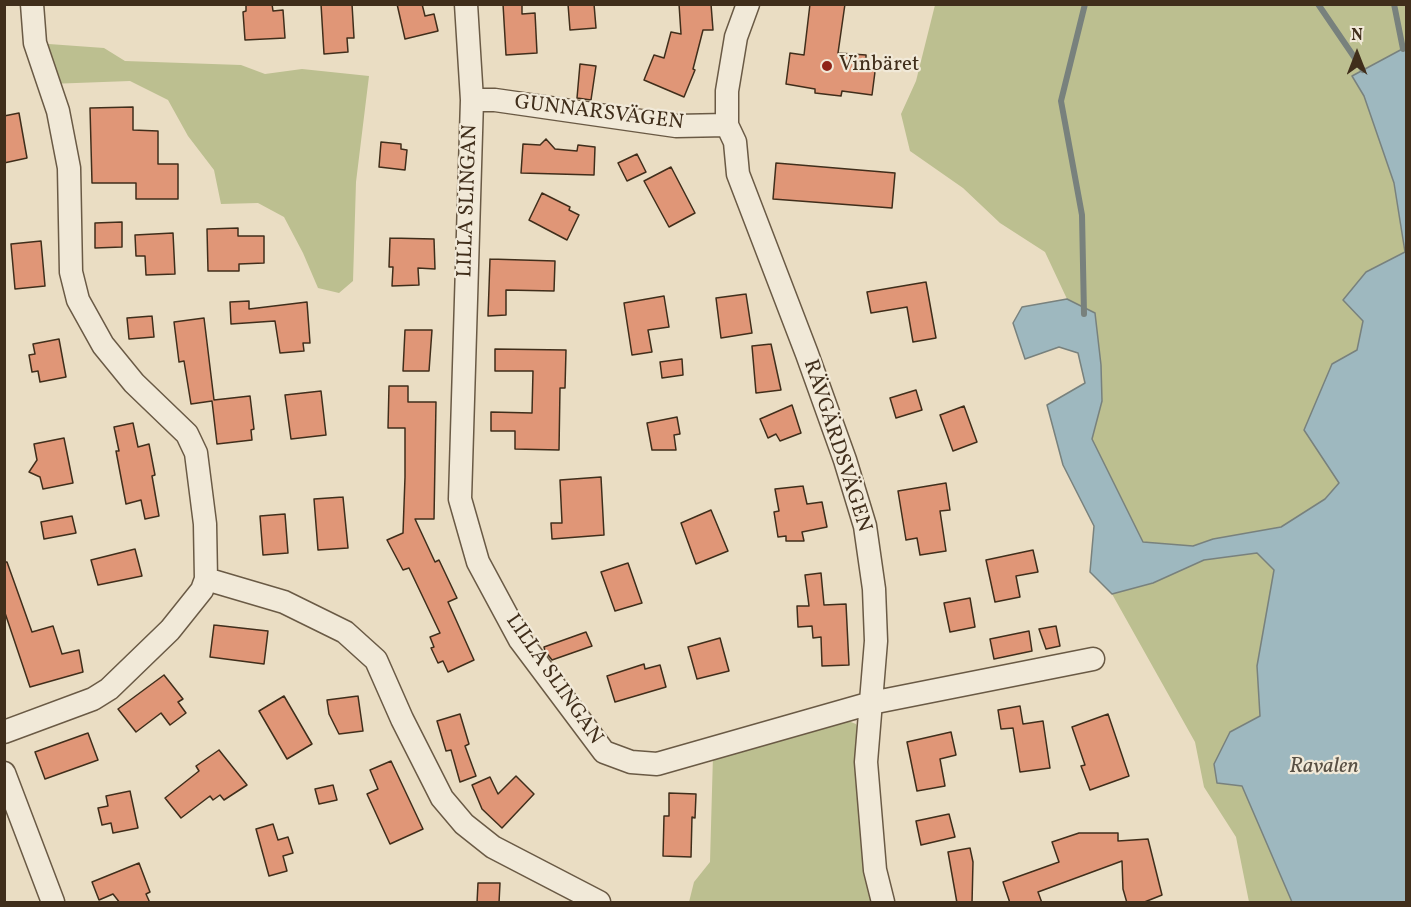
<!DOCTYPE html>
<html>
<head>
<meta charset="utf-8">
<style>
	body { margin:0 }
	#map { position:relative; width:1411px; height:907px; overflow:hidden; background:#eaddc3; font-family:Vollkorn,serif }
	canvas { display:block }
	.frame { position:absolute; inset:0; border:6px solid #402e1b; pointer-events:none }
	.north { position:absolute; left:1327px; top:24px; width:60px; height:60px; -webkit-text-stroke:4px #f1e9d8; paint-order:stroke; rotate:0deg; font-size:16px; font-weight:700; line-height:24px; text-align:center; color:#402e1b }
	.north::after { content:''; display:block; margin:auto; width:21px; height:27px; background:#402e1b; clip-path:polygon(50% 0,100% 100%,50% 72%,0 100%) }
</style>
</head>
<body>
<div id="map">
<canvas width="1411" height="907"></canvas>
<div class="frame"></div>
<div class="north">N</div>
</div>
<script>
const ctx = document.querySelector('canvas').getContext('2d');
ctx.lineJoin = 'round';
function fillPath(path, color) {
  ctx.fillStyle = color;
  ctx.fill(path, 'evenodd');
}
function toPath(rows) {
  const path = new Path2D();
  for (const r of rows) {
    path.moveTo(r[0], r[1]);
    for (let i = 2; i < r.length; i += 2) path.lineTo(r[i], r[i + 1]);
  }
  return path;
}
function stroke(path, color, width, dash) {
  ctx.strokeStyle = color;
  ctx.lineWidth = width;
  ctx.lineCap = dash ? 'butt' : 'round';
  ctx.setLineDash(dash || []);
  ctx.stroke(path);
}
function label(font, color, halo, rows, align = 'center') {
  ctx.font = font + ' Vollkorn,serif';
  ctx.lineWidth = 4.5;
  ctx.setLineDash([]);
  ctx.textBaseline = 'middle';
  ctx.strokeStyle = halo;
  ctx.fillStyle = color;
  for (const [text, x, y, turn = 0] of rows) {
    ctx.save();
    ctx.translate(x, y);
    ctx.rotate((+turn || 0) * Math.PI / 180);
    ctx.textAlign = isNaN(turn) ? turn : align;
    if (halo) ctx.strokeText(text, 0, 0);
    ctx.fillText(text, 0, 0);
    ctx.restore();
  }
}
const green = toPath([
	[935,5,1406,5,1406,47,1352,76,1364,96,1394,183,1405,253,1366,272,1344,300,1363,321,1357,350,1332,364,1339,483,1325,499,1281,527,1213,539,1193,546,1143,542,1092,439,1102,401,1095,313,1067,299,1045,252,1000,223,963,188,910,151,901,114,916,81],
	[35,43,104,48,125,61,241,65,265,74,302,69,369,76,356,182,353,281,339,293,318,288,303,253,284,217,258,203,221,204,214,170,188,136,168,100,130,81,49,84],
	[1257,553,1274,570,1257,666,1260,716,1230,732,1242,786,1292,902,1249,902,1236,837,1204,787,1195,742,1112,594,1153,583,1204,560],
	[843,719,856,724,861,737,858,809,863,862,874,902,689,902,694,882,710,862,713,755]
]);
const water = toPath([
	[1406,47,1406,902,1292,902,1242,786,1217,783,1214,764,1230,732,1260,716,1257,666,1274,570,1257,553,1204,560,1153,583,1112,594,1090,572,1094,526,1063,465,1047,405,1085,383,1078,353,1059,347,1025,359,1013,323,1022,307,1067,299,1095,313,1101,365,1102,401,1092,439,1143,542,1193,546,1213,539,1281,527,1325,499,1339,483,1304,430,1332,364,1357,350,1363,321,1343,300,1366,272,1405,252,1394,183,1364,96,1352,76,1406,47]
]);
const stream = toPath([
	[1318,4,1363,70],
	[1394,4,1403,49],
	[1084,314,1082,215,1061,101,1085,4]
]);
const building = toPath([
	[246,4,272,4,273,11,283,10,285,38,245,40,243,12,246,11,246,4],
	[321,4,352,4,354,38,347,38,348,52,324,54,321,4],
	[397,4,422,4,425,16,434,14,438,31,405,39,397,4],
	[503,4,522,4,522,14,535,13,537,53,506,55,503,4],
	[568,4,594,4,596,28,570,30,568,4],
	[679,4,711,4,713,30,703,30,693,69,695,70,684,97,644,80,654,55,664,58,671,32,681,34,679,4],
	[810,4,845,4,838,53,866,55,866,62,876,64,872,95,842,91,841,96,832,95,815,93,815,89,786,84,790,53,804,55,810,4],
	[580,64,596,66,591,100,577,98,580,64],
	[133,107,133,130,158,131,158,164,178,164,178,199,136,199,136,183,92,183,90,108,133,107],
	[19,113,27,158,4,163,4,116,19,113],
	[546,139,555,149,577,151,578,145,595,147,594,175,521,173,523,144,540,145,546,139],
	[381,142,401,144,401,149,407,150,405,170,379,167,381,142],
	[637,154,646,172,627,181,618,163,637,154],
	[776,163,895,173,892,208,773,199,776,163],
	[671,167,695,213,669,227,644,181,671,167],
	[542,193,570,207,569,210,579,215,567,240,529,220,542,193],
	[122,222,122,247,95,248,95,223,122,222],
	[238,228,238,236,264,236,264,263,239,264,239,271,208,271,207,229,238,228],
	[173,233,175,274,146,275,145,256,136,256,135,235,173,233],
	[390,238,434,239,435,269,418,268,419,285,392,286,393,267,389,267,390,238],
	[41,241,45,286,15,289,11,244,41,241],
	[490,259,555,261,554,291,506,290,506,315,488,316,490,259],
	[926,282,936,338,913,342,907,307,871,313,867,292,926,282],
	[746,294,752,333,721,338,716,298,746,294],
	[664,296,669,327,648,330,652,352,632,355,624,303,664,296],
	[249,301,249,309,307,302,310,343,303,343,304,351,280,353,275,321,231,324,230,302,249,301],
	[152,316,154,337,129,339,127,318,152,316],
	[204,318,214,400,250,396,254,429,251,430,252,440,217,444,212,401,191,404,184,361,179,362,174,322,204,318],
	[405,330,432,330,429,371,403,371,405,330],
	[59,339,66,377,40,382,38,371,32,372,29,355,35,354,33,344,59,339],
	[771,344,781,390,756,393,752,346,771,344],
	[495,349,566,350,565,388,560,388,559,450,515,449,515,431,491,431,491,412,532,413,533,371,495,371,495,349],
	[682,359,683,375,662,378,660,362,682,359],
	[389,386,408,386,408,402,436,402,434,519,415,519,435,562,439,560,457,598,448,602,474,660,448,672,443,661,438,663,431,648,434,647,430,637,440,633,409,568,403,570,387,540,403,533,405,477,405,428,388,428,389,386],
	[916,390,922,410,896,418,890,398,916,390],
	[321,391,326,435,291,439,285,395,321,391],
	[792,405,801,433,780,441,776,434,768,438,760,419,792,405],
	[964,406,977,442,953,451,940,415,964,406],
	[677,417,680,434,674,435,676,450,652,450,647,423,677,417],
	[133,423,138,447,149,444,155,475,152,476,159,516,145,519,141,500,126,504,116,451,119,451,114,427,133,423],
	[64,438,73,483,43,489,40,477,29,472,37,460,34,444,64,438],
	[601,477,604,535,552,539,551,523,562,523,560,480,601,477],
	[946,483,950,510,940,511,946,551,920,555,917,538,906,540,898,491,946,483],
	[803,486,807,504,822,502,827,527,802,532,804,541,786,541,786,536,778,537,774,512,779,511,775,489,803,486],
	[343,497,348,548,318,550,314,499,343,497],
	[711,510,728,551,696,564,681,523,711,510],
	[285,514,288,553,263,555,260,516,285,514],
	[72,516,76,533,44,539,41,522,72,516],
	[135,549,142,576,98,585,91,560,135,549],
	[1033,550,1038,572,1016,576,1020,597,995,602,986,560,1033,550],
	[4,562,7,562,32,632,53,626,62,654,79,650,83,672,30,687,4,610,4,562],
	[628,563,642,603,615,611,601,572,628,563],
	[821,573,824,605,846,604,849,665,822,666,821,637,813,638,812,626,798,627,797,606,809,606,805,575,821,573],
	[970,598,975,627,950,632,944,603,970,598],
	[214,625,268,631,264,664,210,657,214,625],
	[1056,626,1060,646,1046,649,1039,629,1056,626],
	[1029,631,1032,651,994,659,990,639,1029,631],
	[586,632,592,646,552,660,545,651,544,647,586,632],
	[720,638,729,671,697,679,688,647,720,638],
	[644,664,645,669,660,665,666,687,615,702,607,676,644,664],
	[164,675,183,699,178,702,186,713,170,725,161,713,136,732,118,709,164,675],
	[284,696,312,744,287,759,259,711,284,696],
	[358,696,363,731,339,734,329,714,327,700,358,696],
	[1020,706,1023,724,1043,721,1050,768,1020,772,1013,728,1001,729,998,710,1020,706],
	[460,714,469,744,465,746,476,776,460,782,451,750,446,751,437,721,460,714],
	[1108,714,1129,776,1090,790,1081,766,1085,765,1072,727,1108,714],
	[951,732,956,755,940,759,945,786,917,791,907,742,951,732],
	[88,733,98,760,45,779,35,752,88,733],
	[219,750,247,785,224,800,220,795,213,800,210,796,181,818,165,798,199,771,196,766,219,750],
	[391,761,423,829,390,844,367,794,378,789,370,770,391,761],
	[516,776,534,794,502,828,482,809,472,785,490,777,498,794,516,776],
	[333,785,337,800,319,804,315,789,333,785],
	[130,791,138,828,113,833,111,823,102,825,98,808,108,806,106,796,130,791],
	[669,793,696,794,695,818,692,817,691,857,663,856,664,816,669,816,669,793],
	[949,814,955,837,921,845,916,821,949,814],
	[273,824,278,840,288,837,293,853,283,856,287,871,269,876,256,829,273,824],
	[1079,833,1118,833,1118,841,1148,839,1162,895,1142,903,1127,903,1123,889,1122,861,1038,892,1042,903,1010,903,1003,882,1059,862,1052,842,1079,833],
	[970,848,973,862,972,903,957,903,948,852,970,848],
	[139,863,150,892,146,894,150,903,120,903,113,894,99,900,92,882,139,863],
	[478,883,500,883,499,903,477,903,478,883]
]);
const minor = toPath([
	[32,4,35,43,58,111,69,168,71,272,78,300,103,345,134,383,187,434,196,453,205,524,206,579,284,602,345,632,376,660,402,719,442,798,464,824,493,847,599,902],
	[466,4,472,100,460,499,478,562,520,640,604,752,631,762,657,764,871,703,1093,659],
	[748,4,736,37,727,91,727,125,735,142,738,174,807,354,845,460,865,526,874,589,876,641,866,762,875,870,883,902],
	[472,100,495,100,676,126,727,125],
	[4,732,93,699,109,689,170,630,202,590,206,579],
	[4,773,53,902]
]);
const markers = [
	[827,66,6,"#8f2418"]
];
const poiNames = [
	["Vinbäret",839,66]
];
const streetNames = [
	["GUNNARSVÄGEN",599,114,7],
	["LILLA SLINGAN",469,201,-88],
	["RÄVGÄRDSVÄGEN",836,446,72],
	["LILLA SLINGAN",553,680,55]
];
const waterNames = [
	["Ravalen",1324,768]
];
fillPath(green, '#bcbf90');
fillPath(water, '#9eb8bf');
stroke(water, '#78817d', 1.5);
stroke(stream, '#78817d', 6);
fillPath(building, '#e09677');
stroke(building, '#402e1b', 1.5);
stroke(minor, '#6a5a45', 25);
stroke(minor, '#f1e9d8', 22);
for (const [x, y, r, color] of markers) {
  const dot = new Path2D();
  dot.arc(x, y, r, 0, 2 * Math.PI);
  ctx.fillStyle = color;
  ctx.fill(dot);
  stroke(dot, '#f1e9d8', 2);
}
label('21px', '#402e1b', '#f1e9d8', poiNames, 'left');
label('21px', '#402e1b', '#f1e9d8', streetNames);
label('italic 22px', '#585044', '#f1e9d8', waterNames);
</script>
</body>
</html>
